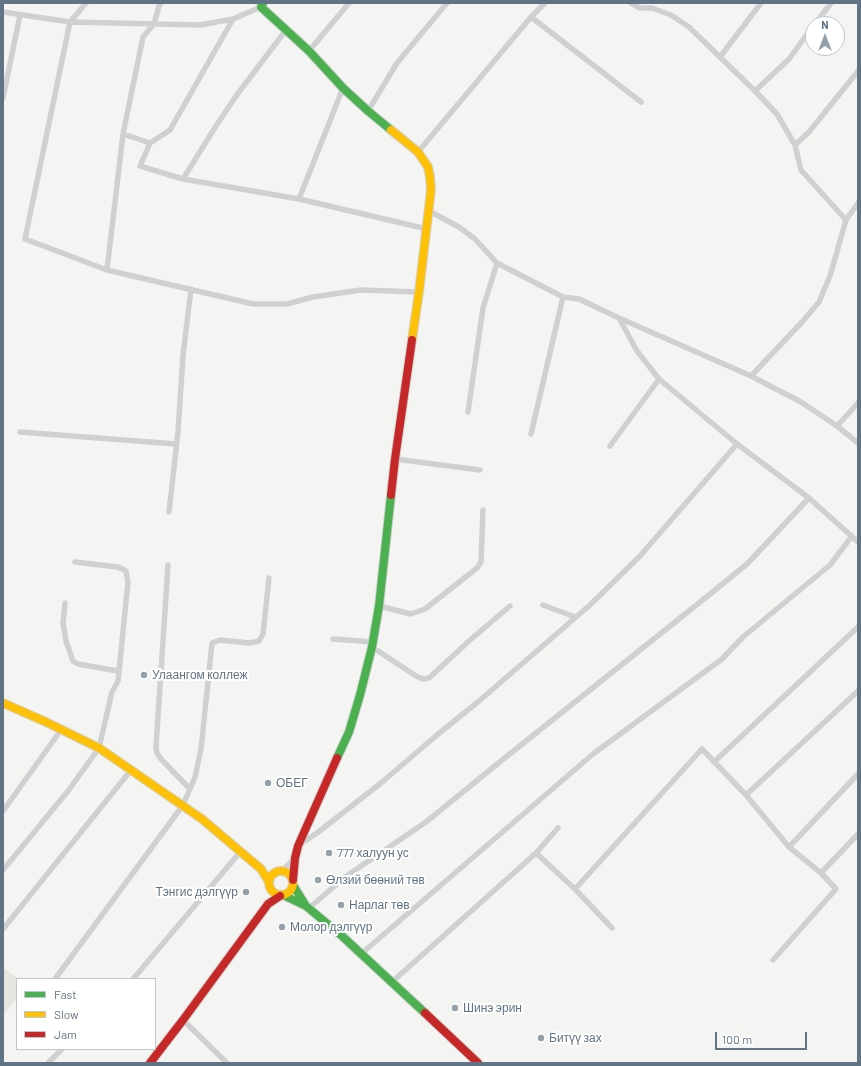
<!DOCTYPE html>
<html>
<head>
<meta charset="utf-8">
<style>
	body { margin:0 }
	#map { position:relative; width:861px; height:1066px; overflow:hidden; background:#f4f5f2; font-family:Barlow,sans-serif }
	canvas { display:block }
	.frame { position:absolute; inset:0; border:4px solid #617485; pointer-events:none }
	.legend { position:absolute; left:16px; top:978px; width:140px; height:72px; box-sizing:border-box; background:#fff; border:1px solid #c0c7ce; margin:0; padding:5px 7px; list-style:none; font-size:12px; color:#617485 }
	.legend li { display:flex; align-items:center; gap:8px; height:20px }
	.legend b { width:20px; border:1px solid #c0c7ce }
	.north { position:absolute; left:805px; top:16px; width:40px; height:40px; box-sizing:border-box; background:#fff; border:1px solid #c0c7ce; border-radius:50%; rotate:0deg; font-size:11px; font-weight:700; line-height:16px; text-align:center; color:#617485 }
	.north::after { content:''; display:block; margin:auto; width:14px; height:18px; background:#94a1ab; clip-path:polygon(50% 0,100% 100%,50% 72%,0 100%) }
	.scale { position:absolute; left:715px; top:1032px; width:92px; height:18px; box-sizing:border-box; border:2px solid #617485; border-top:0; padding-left:5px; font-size:12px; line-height:14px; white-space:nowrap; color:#617485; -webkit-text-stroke:3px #fff; paint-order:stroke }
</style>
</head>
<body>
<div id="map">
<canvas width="861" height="1066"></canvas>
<div class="frame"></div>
<ul class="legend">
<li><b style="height:5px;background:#4caf50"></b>Fast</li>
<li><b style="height:5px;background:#ffc107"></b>Slow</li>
<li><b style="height:5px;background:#c62828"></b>Jam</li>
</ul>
<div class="north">N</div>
<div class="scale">100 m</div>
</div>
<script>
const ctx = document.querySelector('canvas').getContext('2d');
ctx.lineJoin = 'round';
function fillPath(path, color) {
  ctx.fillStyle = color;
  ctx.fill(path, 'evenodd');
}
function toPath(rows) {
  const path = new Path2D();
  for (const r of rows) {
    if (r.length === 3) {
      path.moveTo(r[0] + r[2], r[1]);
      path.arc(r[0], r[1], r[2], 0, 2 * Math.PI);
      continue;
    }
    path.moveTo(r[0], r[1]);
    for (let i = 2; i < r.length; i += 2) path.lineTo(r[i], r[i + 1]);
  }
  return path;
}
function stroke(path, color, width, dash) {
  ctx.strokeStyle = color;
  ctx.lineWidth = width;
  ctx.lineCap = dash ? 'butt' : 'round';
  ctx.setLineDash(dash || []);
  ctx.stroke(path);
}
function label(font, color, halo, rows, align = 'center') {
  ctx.font = font + ' Barlow,sans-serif';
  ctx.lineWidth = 4;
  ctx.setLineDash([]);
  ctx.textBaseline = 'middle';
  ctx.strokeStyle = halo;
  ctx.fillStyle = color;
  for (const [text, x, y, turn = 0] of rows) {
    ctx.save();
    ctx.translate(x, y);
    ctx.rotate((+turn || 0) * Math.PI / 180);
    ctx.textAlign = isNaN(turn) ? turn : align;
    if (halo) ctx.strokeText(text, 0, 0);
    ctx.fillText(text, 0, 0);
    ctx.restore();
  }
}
const green = toPath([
	[3,967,19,979,17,979,17,998,5,1014,3,1013]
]);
const street = toPath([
	[86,3,70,22,25,239,107,270,253,304,287,304,313,297,361,290,419,292],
	[631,3,640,8,652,8,671,15,689,27,755,91,777,114,795,145,801,170,846,220],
	[3,12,70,22,200,25,233,19,261,7],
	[531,17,641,102],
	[815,24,831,3],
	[309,51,349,3],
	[720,57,761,3],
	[755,91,789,59,813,26],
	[3,98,20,15],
	[368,111,397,63,447,3],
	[123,134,150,143,140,166,183,179,299,199,427,229],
	[150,143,170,130,233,19],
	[795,145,809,132,858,71],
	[418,152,531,17,545,3],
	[183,179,216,126,236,96,286,30],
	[299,199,343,88],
	[429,211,459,227,475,239,497,263,563,297,579,299,619,318,637,351,659,379,737,444,809,498,858,542],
	[107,270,123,134,143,37,154,24,159,6,161,3],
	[619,318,751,376,801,402,837,426,858,443],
	[751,376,802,322,819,302,830,276,846,220,858,203],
	[468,412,483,308,497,263],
	[837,426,858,403],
	[20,432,176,444],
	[531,434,563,297],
	[610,446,659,379],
	[395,459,480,470],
	[169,512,178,432,183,355,191,289],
	[168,565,156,747,157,753,161,759,190,789],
	[65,603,63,623,66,641,73,661,78,664,118,671],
	[543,605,575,617],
	[379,606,411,614,425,609,477,568,481,562,483,510],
	[333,639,373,642],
	[372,647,416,676,423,679,429,678,469,641,510,606],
	[714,762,858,627],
	[746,795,858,691],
	[3,811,61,730],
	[299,845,317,833,381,783,437,735,479,701,590,605,640,556,737,444],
	[789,847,858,774],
	[536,853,558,828],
	[3,870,68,791,99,748,112,692,118,681,128,582,126,571,118,567,75,562],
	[282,871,295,858],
	[821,873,858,834],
	[575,889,702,749,746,795,789,847,821,873,836,889,773,960],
	[309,908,345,877,426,822,501,761,709,595,747,564,809,498],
	[3,929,131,770],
	[361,954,593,754,722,659,743,637,830,565,852,536],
	[55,979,183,805,195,777,201,749,212,643,220,640,249,643,259,641,263,634,269,578],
	[133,979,241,851],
	[392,982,536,853,575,889,612,928],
	[183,1020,227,1063],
	[48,1063,62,1049]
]);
const fast = toPath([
	[263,3,261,7,309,51,343,88,368,111,391,130],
	[337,758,349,732,360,695,372,647,379,606,391,495],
	[293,885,306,906],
	[283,895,306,906,342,936,425,1013]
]);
const slow = toPath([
	[391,130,418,152,428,167,430,177,431,190,419,292,412,340],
	[3,703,46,722,99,748,202,819,261,869,269,882],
	[281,883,12]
]);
const jam = toPath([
	[391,495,395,459,412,340],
	[293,880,295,858,298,846,337,758],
	[425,1013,478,1063],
	[150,1063,183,1020,268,904,280,896]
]);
const markers = [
	[144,675,4,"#94a1ab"],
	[268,783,4,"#94a1ab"],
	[329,853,4,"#94a1ab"],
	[318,880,4,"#94a1ab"],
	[246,892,4,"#94a1ab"],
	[341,905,4,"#94a1ab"],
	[282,927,4,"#94a1ab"],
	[455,1008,4,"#94a1ab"],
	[541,1038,4,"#94a1ab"]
];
const poiNames = [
	["Улаангом коллеж",152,675],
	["ОБЕГ",276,783],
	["777 халуун ус",337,853],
	["Өлзий бөөний төв",326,880],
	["Тэнгис дэлгүүр",238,892,"right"],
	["Нарлаг төв",349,905],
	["Молор дэлгүүр",290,927],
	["Шинэ эрин",463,1008],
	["Битүү зах",549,1038]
];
fillPath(green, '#e4e8e0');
stroke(fast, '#d0d2d3', 10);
stroke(slow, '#d0d2d3', 10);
stroke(jam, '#d0d2d3', 10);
stroke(street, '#cfd0d1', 5.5);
stroke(fast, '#4caf50', 8);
stroke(slow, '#ffc107', 8);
stroke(jam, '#c62828', 8);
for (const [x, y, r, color] of markers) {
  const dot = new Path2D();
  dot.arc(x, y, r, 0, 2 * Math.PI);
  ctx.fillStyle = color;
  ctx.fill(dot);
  stroke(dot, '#fff', 1.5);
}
label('12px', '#617485', '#fff', poiNames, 'left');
</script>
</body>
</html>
